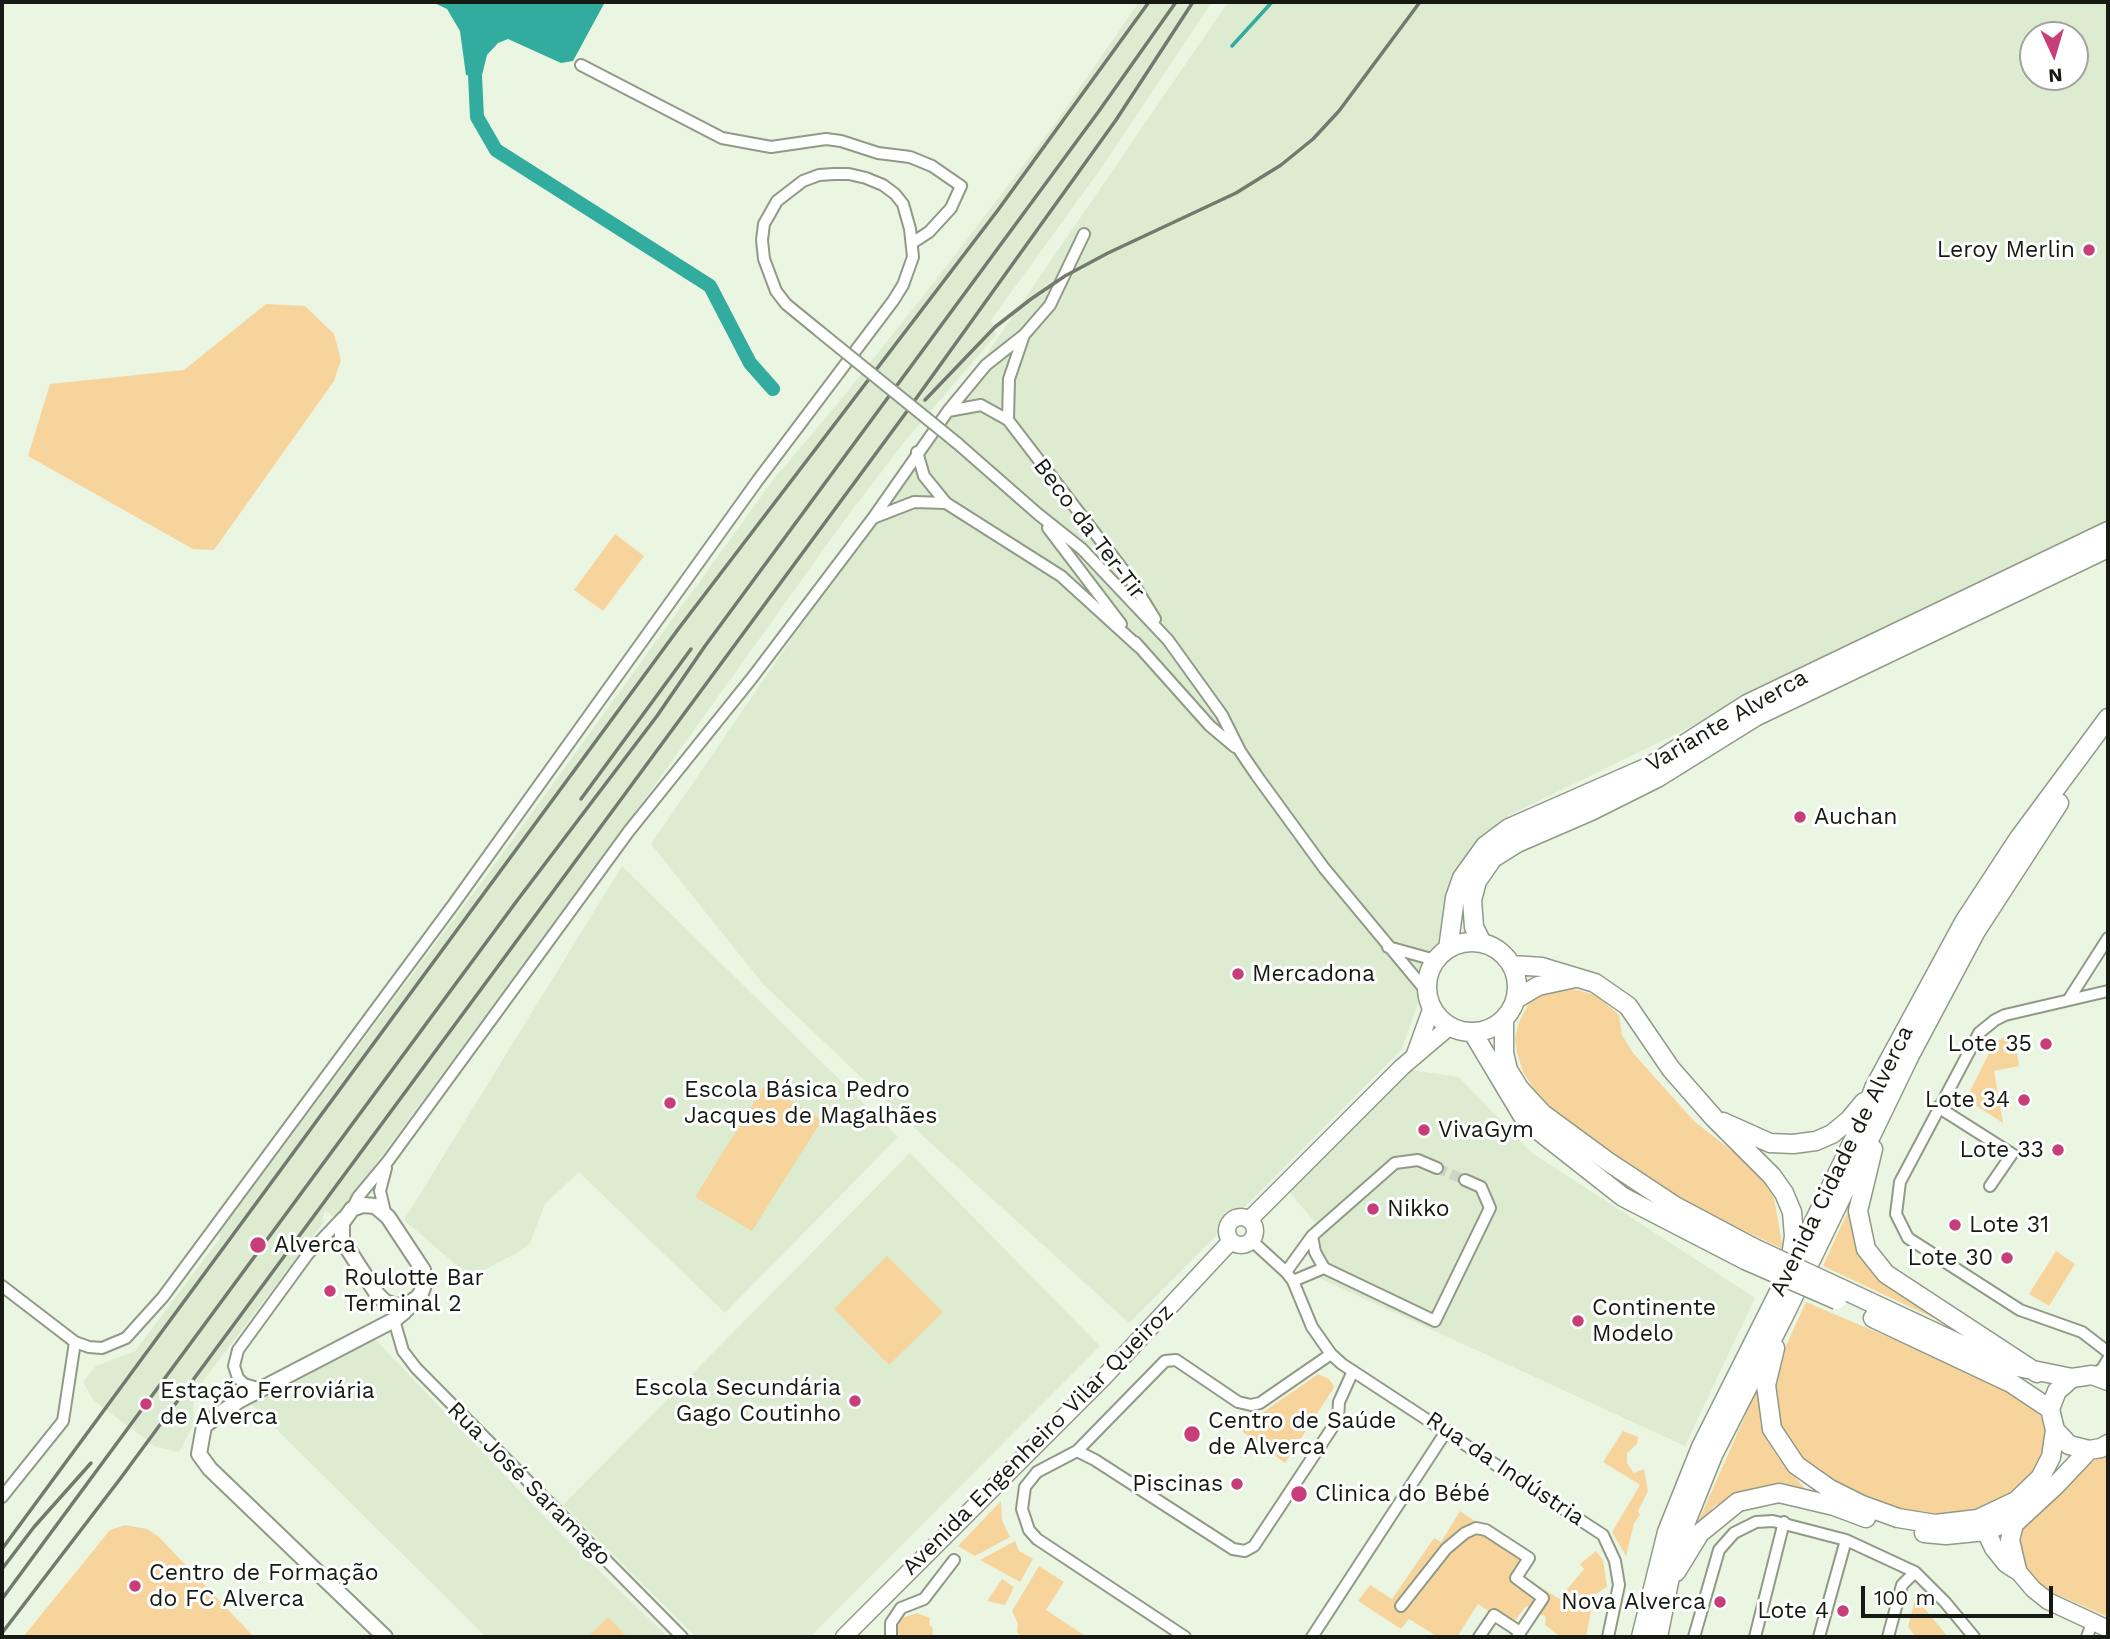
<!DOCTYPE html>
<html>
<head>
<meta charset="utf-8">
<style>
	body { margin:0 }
	#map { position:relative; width:2110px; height:1639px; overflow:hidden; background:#ebf6e2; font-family:"Work Sans",sans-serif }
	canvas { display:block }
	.frame { position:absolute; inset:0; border:4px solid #161a13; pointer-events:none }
	.north { position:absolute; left:2019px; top:21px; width:70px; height:70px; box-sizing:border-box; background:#fff; border:2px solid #a2a3a1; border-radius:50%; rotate:176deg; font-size:19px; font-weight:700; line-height:28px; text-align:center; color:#161a13 }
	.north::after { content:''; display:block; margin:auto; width:24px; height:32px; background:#c73e78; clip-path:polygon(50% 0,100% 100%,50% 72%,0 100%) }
	.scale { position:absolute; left:1861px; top:1586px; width:192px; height:32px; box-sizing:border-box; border:4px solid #161a13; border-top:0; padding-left:9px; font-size:21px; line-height:24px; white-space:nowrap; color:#161a13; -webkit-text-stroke:5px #fff; paint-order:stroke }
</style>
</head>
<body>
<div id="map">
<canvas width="2110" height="1639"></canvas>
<div class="frame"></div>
<div class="north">N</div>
<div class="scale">100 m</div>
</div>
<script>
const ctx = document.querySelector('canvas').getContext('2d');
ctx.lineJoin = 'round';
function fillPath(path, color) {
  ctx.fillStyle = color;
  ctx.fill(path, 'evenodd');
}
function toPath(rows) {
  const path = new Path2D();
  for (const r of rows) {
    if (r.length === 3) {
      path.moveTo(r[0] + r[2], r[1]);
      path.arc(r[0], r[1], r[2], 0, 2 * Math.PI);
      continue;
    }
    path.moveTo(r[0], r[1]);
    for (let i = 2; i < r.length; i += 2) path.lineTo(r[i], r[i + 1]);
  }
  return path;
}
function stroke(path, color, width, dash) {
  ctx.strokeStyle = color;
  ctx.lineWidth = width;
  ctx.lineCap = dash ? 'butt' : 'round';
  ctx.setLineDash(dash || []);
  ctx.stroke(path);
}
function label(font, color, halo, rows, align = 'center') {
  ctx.font = font + ' "Work Sans",sans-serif';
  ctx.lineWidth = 6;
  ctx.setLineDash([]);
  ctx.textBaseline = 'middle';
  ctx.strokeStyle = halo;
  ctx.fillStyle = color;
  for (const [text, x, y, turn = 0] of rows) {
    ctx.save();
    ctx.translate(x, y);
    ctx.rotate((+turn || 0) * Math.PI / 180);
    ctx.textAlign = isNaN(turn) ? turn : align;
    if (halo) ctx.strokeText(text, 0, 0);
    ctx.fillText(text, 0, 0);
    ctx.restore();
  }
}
const built = toPath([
	[1139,2,1212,2,1100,170,991,320,996,335,906,440,846,518,649,793,336,1218,325,1211,322,1219,324,1222,194,1393,193,1426,179,1452,156,1447,94,1401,83,1382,96,1366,135,1351,220,1238,219,1232,487,875,773,480,838,403,939,276,1054,125],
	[1228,2,2108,2,2108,520,2094,530,1510,815,1470,855,1402,1049,1129,1323,924,1137,763,984,651,844],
	[2033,35,2075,35,2075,77,2033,77],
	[622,866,898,1137,725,1313,579,1172,545,1204,530,1243,517,1253,478,1273,466,1273,462,1270,404,1220],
	[1412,1070,1459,1077,1532,1153,1755,1298,1685,1446,1317,1277,1318,1226,1286,1188],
	[910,1153,1100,1346,810,1637,696,1637,563,1505],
	[374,1338,555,1528,668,1637,486,1637,250,1403]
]);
const green = toPath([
	[266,304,305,306,334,334,341,360,334,381,214,550,193,549,28,456,50,384,184,370],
	[615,534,644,556,603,611,574,590],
	[1573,989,1596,995,1619,1015,1622,1035,1633,1053,1695,1122,1744,1160,1763,1179,1774,1198,1783,1249,1673,1197,1557,1114,1533,1088,1523,1072,1517,1053,1515,1038,1519,1022,1531,999,1552,991],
	[2013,1033,2019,1066,1994,1071,2003,1123,1966,1099,1990,1051,1997,1042,2007,1035],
	[765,1085,822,1120,752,1231,695,1197],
	[1853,1200,1861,1253,1959,1330,1823,1266],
	[2056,1251,2075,1264,2049,1306,2029,1294],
	[887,1256,943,1312,889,1365,834,1309],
	[1806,1302,1996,1383,2026,1400,2041,1417,2050,1437,2044,1459,2029,1482,2009,1499,1979,1511,1947,1517,1922,1516,1858,1494,1808,1465,1793,1450,1780,1431,1774,1388,1779,1361],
	[1318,1374,1329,1379,1334,1386,1333,1389,1285,1463,1239,1429],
	[1757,1389,1761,1426,1770,1445,1779,1459,1808,1492,1781,1486,1761,1487,1742,1492,1714,1506,1707,1516,1699,1520],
	[1623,1431,1638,1437,1637,1444,1627,1453,1627,1463,1634,1473,1644,1469,1648,1491,1638,1511,1640,1515,1634,1523,1626,1556,1612,1532,1640,1485,1603,1462],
	[2108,1456,2108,1617,2045,1589,2034,1579,2019,1559,2018,1543,2023,1526,2071,1479,2096,1459],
	[1001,1501,1002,1520,1010,1537,975,1556,958,1546],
	[1460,1511,1529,1558,1524,1555,1515,1570,1559,1599,1584,1569,1580,1564,1596,1551,1603,1560,1607,1587,1594,1595,1586,1637,1561,1637,1545,1625,1546,1617,1526,1606,1511,1626,1478,1604,1457,1637,1438,1637,1409,1619,1401,1629,1358,1601,1370,1585,1392,1599,1434,1538,1441,1542],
	[125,1525,147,1529,159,1537,254,1637,23,1637,110,1530],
	[1015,1541,1019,1551,1033,1559,1020,1582,980,1560],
	[1039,1566,1064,1582,1046,1610,1087,1637,1024,1637,1017,1633,1018,1624,1012,1611],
	[1002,1579,1014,1587,1005,1605,987,1601],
	[1914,1603,1920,1603,1948,1637,1916,1637,1908,1627],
	[917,1613,930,1618,929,1625,933,1628,932,1637,901,1637,896,1631,902,1618],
	[608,1617,627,1637,588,1637]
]);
const water = toPath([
	[432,2,605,2,573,61,561,63,508,39,498,43,487,55,482,75,475,76,466,75,460,31,447,9]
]);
const stream = toPath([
	[1232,46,1272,2]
]);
const canal = toPath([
	[475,76,477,117,496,150,710,286,750,363,773,389]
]);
const minorTunnel = toPath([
	[1437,1168,1465,1180]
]);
const minor = toPath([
	[581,65,722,138,771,147,826,139,841,141,878,153,910,157,932,166,961,186,951,208,929,232,912,243],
	[948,411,981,405,1008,420,1131,580,1155,619],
	[1008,420,1009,379,1024,335,1050,305,1084,234],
	[957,443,1038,514,1082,549,1168,640,1222,715,1240,751,1257,776,1324,868,1427,992],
	[917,452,924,476,946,503],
	[873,518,914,502,946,503,1061,576,1139,647],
	[1048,528,1121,624],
	[1135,642,1210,726,1235,747],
	[1388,947,1435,960],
	[2108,991,2005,1015,1995,1020,1979,1033,1900,1182,1896,1214,1908,1238,2020,1310,2082,1332,2108,1352],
	[2069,999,2108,938],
	[1938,1107,2012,1154,1990,1186],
	[352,1209,358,1197,388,1161,629,831,752,678,873,518,948,411,986,365,1024,335],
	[385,1212,380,1191,386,1168],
	[1312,1236,1315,1252,1324,1268,1435,1321,1490,1208,1481,1187,1465,1180],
	[1251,1240,1286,1272,1293,1281,1312,1327,1331,1354,1342,1364,1603,1535,1615,1561,1619,1585,1608,1637],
	[1286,1272,1312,1236,1395,1163,1418,1160,1437,1168],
	[1293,1281,1324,1268],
	[2,1286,75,1342,89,1347,102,1348,126,1338,163,1297,453,905,758,480,893,301,903,285,913,257,910,229,903,204,895,194,883,185,866,178,849,174,834,174,819,175,803,181,777,201,764,224,762,240,764,259,776,291,786,304,819,331],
	[394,1320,403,1351,416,1368,682,1637],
	[2092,1375,2102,1369,2108,1359],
	[261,1389,244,1384,238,1378,234,1366,238,1350,308,1254,343,1217],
	[1077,1451,1095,1460,1233,1549,1245,1551,1254,1546,1338,1419,1339,1402,1353,1371],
	[2,1497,63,1421,75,1342],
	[1401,1606,1446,1549,1465,1533,1476,1528,1486,1530,1529,1558,1516,1578,1543,1598,1517,1637],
	[891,1637,891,1623,901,1608,924,1599,954,1560],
	[1185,1637,1037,1539,1029,1530,1022,1509,1025,1487,1037,1472,1077,1451,1165,1361,1176,1360,1238,1402,1251,1405,1260,1403,1331,1354],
	[1312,1637,1447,1430],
	[1479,1637,1494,1615,1520,1632],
	[1694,1637,1719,1550,1734,1533,1756,1522,1773,1521,1846,1540,1915,1572,1945,1602,1974,1637],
	[1755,1637,1784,1522],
	[1819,1637,1846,1540],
	[1888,1637,1902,1585,1915,1572],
	[2087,1637,2092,1623]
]);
const tertiary = toPath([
	[385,1637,210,1469,199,1454,204,1426,225,1410,240,1400,394,1320,404,1312,417,1298,421,1293,425,1282,423,1270,388,1217,375,1206,363,1205,352,1209,342,1223,342,1240,377,1294,385,1302,396,1306,408,1304,417,1298]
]);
const secondary = toPath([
	[1415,1054,1432,1007],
	[1241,1231,14],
	[1249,1220,1402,1067,1449,1027],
	[2017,1570,2033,1589,2048,1601,2108,1629],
	[844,1637,1104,1377,1231,1241]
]);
const primary = toPath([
	[1472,987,45],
	[1482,943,1474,927,1472,900,1477,881,1493,858,1517,843,1591,811,1657,778,1755,717,2108,548],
	[1448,949,1455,898,1462,878,1485,846,1509,828,1650,766,1747,704,2108,531],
	[1512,965,1542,967,1595,983,1628,1006,1671,1069,1714,1118,1772,1176,1784,1193,1792,1212,1794,1236,1791,1257],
	[1516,999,1538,986,1575,978],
	[1504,1021,1504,1053,1508,1070,1519,1088,1543,1114,1607,1161,1675,1206,1754,1248],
	[1473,1033,1525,1120,1623,1197,1745,1260],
	[1723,1122,1770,1143,1793,1144,1816,1141,1832,1134,1849,1120,1864,1102],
	[1873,1149,1858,1211,1866,1249,1886,1274,2037,1373],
	[1840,1288,1964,1346,2013,1366,2072,1378],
	[1873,1318,2011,1383,2050,1409],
	[1775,1348,1766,1385,1772,1429,1796,1465,1830,1489,1862,1505,1898,1518,1935,1524,1978,1519,2016,1501,2040,1478],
	[2108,1381,2092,1375,2072,1378,2057,1391,2050,1409,2055,1430,2069,1445,2089,1450,2101,1448,2108,1444],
	[2035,1488,2051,1457,2055,1430],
	[1986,1531,1994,1548,2006,1563,2015,1569],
	[1924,1533,1946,1535,1986,1531,2010,1521,2028,1510],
	[2017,1570,2010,1540,2014,1524,2055,1486,2089,1450],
	[1676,1572,1700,1533,1738,1502,1779,1493,1834,1506,1866,1518],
	[1641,1637,1667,1532,1701,1447,1808,1234,1860,1127,1874,1088,1964,922,2019,838,2108,718],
	[1658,1637,1676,1547,1713,1455,1783,1318,1910,1055,1976,931,2059,803]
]);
const rail = toPath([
	[925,400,995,327,1031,299,1065,276,1108,253,1236,193,1281,165,1313,139,1339,111,1420,2],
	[581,799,691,649],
	[2,1549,679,628,998,210,1149,2],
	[2,1569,34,1527,91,1463],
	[2,1599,516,902,657,716,705,646,1099,111,1176,2],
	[2,1633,120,1479,905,414,1116,120,1193,2]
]);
const minorBridge = toPath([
	[819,331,957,443]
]);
const primaryBridge = toPath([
	[1754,1248,1840,1288],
	[1745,1260,1837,1300]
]);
const markers = [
	[2089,250,7,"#c73e78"],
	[1800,817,7,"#c73e78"],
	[1238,974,7,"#c73e78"],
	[2046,1044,7,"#c73e78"],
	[2024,1100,7,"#c73e78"],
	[670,1103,7,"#c73e78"],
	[1424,1130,7,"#c73e78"],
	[2058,1150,7,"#c73e78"],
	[1373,1209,7,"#c73e78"],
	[1955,1225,7,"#c73e78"],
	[258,1245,9,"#c73e78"],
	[2007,1258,7,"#c73e78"],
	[330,1291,7,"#c73e78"],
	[1578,1321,7,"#c73e78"],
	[855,1401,7,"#c73e78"],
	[146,1404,7,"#c73e78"],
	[1192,1434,9,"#c73e78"],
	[1237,1484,7,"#c73e78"],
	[1299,1494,9,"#c73e78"],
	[135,1586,7,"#c73e78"],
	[1720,1602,7,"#c73e78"],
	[1843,1611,7,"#c73e78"]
];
const poiNames = [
	["Leroy Merlin",2075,250,"right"],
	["Auchan",1814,817],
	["Mercadona",1252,974],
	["Lote 35",2032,1044,"right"],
	["Escola Básica Pedro",684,1090],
	["Jacques de Magalhães",684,1116],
	["Lote 34",2010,1100,"right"],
	["VivaGym",1438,1130],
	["Lote 33",2044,1150,"right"],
	["Nikko",1387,1209],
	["Lote 31",1969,1225],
	["Alverca",274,1245],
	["Lote 30",1993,1258,"right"],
	["Roulotte Bar",344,1278],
	["Terminal 2",344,1304],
	["Continente",1592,1308],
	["Modelo",1592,1334],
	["Escola Secundária",841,1388,"right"],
	["Gago Coutinho",841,1414,"right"],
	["Estação Ferroviária",160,1391],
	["de Alverca",160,1417],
	["Centro de Saúde",1208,1421],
	["de Alverca",1208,1447],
	["Piscinas",1223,1484,"right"],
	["Clinica do Bébé",1315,1494],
	["Centro de Formação",149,1573],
	["do FC Alverca",149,1599],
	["Nova Alverca",1706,1602,"right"],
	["Lote 4",1829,1611,"right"]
];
const streetNames = [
	["Beco da Ter-Tir",1089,529,53],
	["Variante Alverca",1727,721,-30],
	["Avenida Cidade de Alverca",1842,1161,-64],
	["Avenida Engenheiro Vilar Queiroz",1038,1440,-45],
	["Rua da Indústria",1505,1469,34],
	["Rua José Saramago",529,1484,45]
];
fillPath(built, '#ddecd1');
fillPath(green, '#f8d49d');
fillPath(water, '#31ac9e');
stroke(stream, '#31ac9e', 3.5);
stroke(canal, '#31ac9e', 14);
stroke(minorTunnel, '#cbd5c3', 10, [10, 5]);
stroke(minor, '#909a87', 14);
stroke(tertiary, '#909a87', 18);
stroke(secondary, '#909a87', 19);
stroke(primary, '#909a87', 21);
stroke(minor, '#fff', 10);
stroke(tertiary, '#fff', 14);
stroke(secondary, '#fff', 16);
stroke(primary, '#fff', 18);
stroke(rail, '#72796d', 3.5);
stroke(minorBridge, '#909a87', 14, []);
stroke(primaryBridge, '#909a87', 21, []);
stroke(minorBridge, '#fff', 10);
stroke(primaryBridge, '#fff', 18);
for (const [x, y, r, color] of markers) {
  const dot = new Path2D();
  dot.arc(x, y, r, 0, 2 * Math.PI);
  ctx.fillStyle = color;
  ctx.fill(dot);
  stroke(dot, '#fff', 2.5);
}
label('23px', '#161a13', '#fff', poiNames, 'left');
label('23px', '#161a13', '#fff', streetNames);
</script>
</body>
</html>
